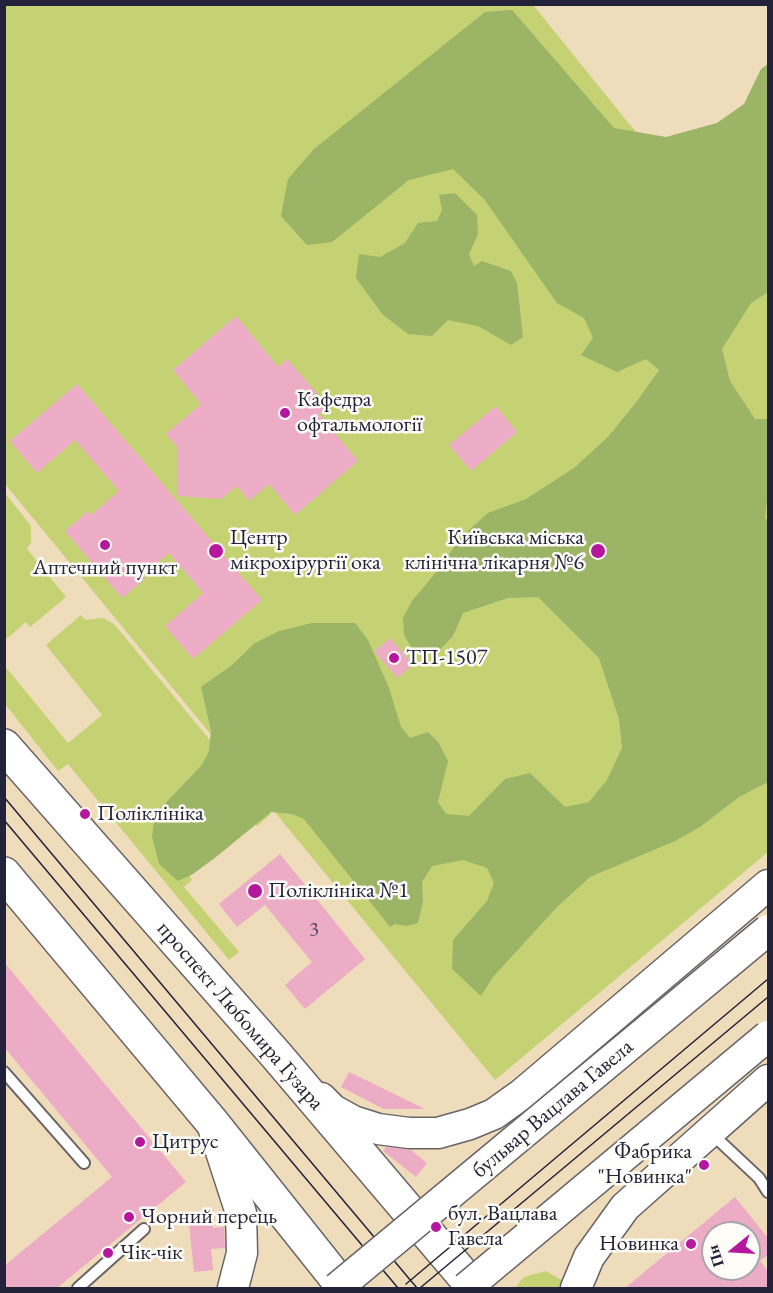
<!DOCTYPE html>
<html>
<head>
<meta charset="utf-8">
<style>
	body { margin:0 }
	#map { position:relative; width:773px; height:1293px; overflow:hidden; background:#eedcba; font-family:"EB Garamond",serif }
	canvas { display:block }
	.frame { position:absolute; inset:0; border:6px solid #22223b; pointer-events:none }
	.north { position:absolute; left:701px; top:1221px; width:60px; height:60px; box-sizing:border-box; background:#fdfcf7; border:2px solid #a5a5ac; border-radius:50%; rotate:252deg; font-size:16px; font-weight:700; line-height:24px; text-align:center; color:#22223b }
	.north::after { content:''; display:block; margin:auto; width:21px; height:27px; background:#b5179e; clip-path:polygon(50% 0,100% 100%,50% 72%,0 100%) }
</style>
</head>
<body>
<div id="map">
<canvas width="773" height="1293"></canvas>
<div class="frame"></div>
<div class="north">Пн</div>
</div>
<script>
const ctx = document.querySelector('canvas').getContext('2d');
ctx.lineJoin = 'round';
function fillPath(path, color) {
  ctx.fillStyle = color;
  ctx.fill(path, 'evenodd');
}
function toPath(rows) {
  const path = new Path2D();
  for (const r of rows) {
    path.moveTo(r[0], r[1]);
    for (let i = 2; i < r.length; i += 2) path.lineTo(r[i], r[i + 1]);
  }
  return path;
}
function stroke(path, color, width, dash) {
  ctx.strokeStyle = color;
  ctx.lineWidth = width;
  ctx.lineCap = dash ? 'butt' : 'round';
  ctx.setLineDash(dash || []);
  ctx.stroke(path);
}
function label(font, color, halo, rows, align = 'center') {
  ctx.font = font + ' "EB Garamond",serif';
  ctx.lineWidth = 5;
  ctx.setLineDash([]);
  ctx.textBaseline = 'middle';
  ctx.strokeStyle = halo;
  ctx.fillStyle = color;
  for (const [text, x, y, turn = 0] of rows) {
    ctx.save();
    ctx.translate(x, y);
    ctx.rotate((+turn || 0) * Math.PI / 180);
    ctx.textAlign = isNaN(turn) ? turn : align;
    if (halo) ctx.strokeText(text, 0, 0);
    ctx.fillText(text, 0, 0);
    ctx.restore();
  }
}
const green = toPath([
	[5,5,533,5,626,120,768,289,768,852,495,1080,5,484],
	[5,493,31,526,31,542,27,549,66,597,30,627,26,622,5,640],
	[81,615,85,620,103,618,114,624,271,814,257,826,245,817,188,872,192,880,184,887,239,952,229,960,68,764,58,771,5,704,4,665,68,743,102,715,46,645],
	[546,1271,565,1282,567,1288,515,1288,524,1277]
]);
const forest = toPath([
	[512,10,614,128,666,137,717,123,744,104,761,69,768,64,768,292,751,303,722,349,730,381,755,419,768,419,768,496,765,517,768,522,768,782,739,797,700,827,675,841,590,877,557,907,493,977,481,996,452,969,453,940,487,901,494,883,487,868,463,860,432,866,422,882,423,902,418,923,407,926,395,924,390,927,304,819,292,814,271,812,216,857,193,874,178,881,159,864,152,836,155,814,202,765,209,751,211,731,201,687,232,665,255,643,279,631,312,623,355,623,368,640,389,688,401,727,410,738,428,732,438,742,448,761,438,802,446,814,469,816,505,779,530,773,565,807,589,802,607,780,622,748,619,719,599,658,538,597,508,598,463,613,453,636,436,654,413,650,404,635,403,618,412,601,442,565,460,538,488,513,526,499,574,468,608,437,638,400,659,370,646,359,617,372,581,355,593,338,584,318,557,303,484,199,453,169,409,180,332,242,307,245,281,216,288,179,314,149,485,12],
	[455,193,477,215,478,234,469,254,474,266,482,261,511,271,517,283,523,337,511,345,478,326,448,320,432,336,408,334,382,314,356,278,359,254,380,257,405,243,418,223,437,221,442,210,439,195]
]);
const building = toPath([
	[236,316,278,367,287,359,328,406,319,414,358,461,295,515,269,484,249,501,237,486,221,499,178,496,178,448,166,434,201,404,173,370],
	[77,384,262,600,193,659,165,626,203,593,169,553,142,575,145,579,122,598,65,531,88,511,91,515,119,491,75,440,37,473,10,441],
	[496,406,517,432,471,471,449,445],
	[390,638,413,664,398,678,374,652],
	[280,854,365,959,305,1009,285,985,312,962,265,905,237,927,219,904],
	[4,962,186,1182,57,1288,4,1288,4,1266,112,1177,4,1047],
	[349,1072,425,1109,384,1109,341,1087],
	[386,1147,411,1150,427,1163,416,1177,383,1151],
	[735,1197,768,1238,768,1255,760,1261,768,1271,768,1288,625,1288],
	[713,1233,749,1233,749,1269,713,1269],
	[211,1212,213,1228,224,1227,225,1248,211,1249,213,1270,194,1272,188,1214]
]);
const lane = toPath([
	[4,1072,84,1163],
	[711,1133,759,1178,768,1192],
	[78,1288,144,1229]
]);
const secondary = toPath([
	[321,1098,333,1110,353,1121,378,1129,409,1133,438,1133,470,1124,494,1114,522,1094,768,885],
	[214,1130,241,1213,242,1253,233,1288],
	[576,1288,589,1257,625,1207,768,1080]
]);
const primary = toPath([
	[4,746,277,1056,474,1288],
	[4,874,211,1121,344,1288]
]);
const tram = toPath([
	[4,797,417,1288],
	[4,820,398,1288],
	[406,1284,768,979],
	[420,1288,768,997]
]);
const secondaryBridge = toPath([
	[337,1288,768,930],
	[466,1288,768,1036]
]);
const markers = [
	[285,413,6,"#b5179e"],
	[105,545,6,"#b5179e"],
	[216,551,8,"#b5179e"],
	[598,551,8,"#b5179e"],
	[394,658,6,"#b5179e"],
	[85,814,6,"#b5179e"],
	[255,891,8,"#b5179e"],
	[140,1142,6,"#b5179e"],
	[704,1165,6,"#b5179e"],
	[129,1217,6,"#b5179e"],
	[436,1227,6,"#b5179e"],
	[691,1244,6,"#b5179e"],
	[108,1253,6,"#b5179e"]
];
const numberNames = [
	["3",314,931]
];
const poiNames = [
	["Кафедра",297,400],
	["офтальмології",297,425],
	["Центр",230,538],
	["мікрохірургії ока",230,563],
	["Київська міська",584,538,"right"],
	["клінічна лікарня №6",584,563,"right"],
	["Аптечний пункт",105,568,"center"],
	["ТП-1507",406,658],
	["Поліклініка",97,814],
	["Поліклініка №1",268,891],
	["Цитрус",152,1142],
	["Фабрика",692,1152,"right"],
	["\"Новинка\"",692,1177,"right"],
	["бул. Вацлава",448,1214],
	["Гавела",448,1239],
	["Чорний перець",141,1217],
	["Новинка",679,1244,"right"],
	["Чік-чік",120,1253]
];
const streetNames = [
	["проспект Любомира Гузара",240,1016,49],
	["бульвар Вацлава Гавела",553,1109,-40]
];
fillPath(green, '#c4d274');
fillPath(forest, '#9bb466');
fillPath(building, '#ecacc5');
stroke(lane, '#696367', 14);
stroke(secondary, '#696367', 33);
stroke(primary, '#696367', 36);
stroke(lane, '#fff', 10);
stroke(secondary, '#fff', 30);
stroke(primary, '#fff', 33);
stroke(tram, '#22223b', 1.5);
stroke(secondaryBridge, '#696367', 33, []);
stroke(secondaryBridge, '#fff', 30);
for (const [x, y, r, color] of markers) {
  const dot = new Path2D();
  dot.arc(x, y, r, 0, 2 * Math.PI);
  ctx.fillStyle = color;
  ctx.fill(dot);
  stroke(dot, '#fdfcf7', 2);
}
label('20px', '#54445e', null, numberNames);
label('22px', '#22223b', '#fdfcf7', poiNames, 'left');
label('22px', '#22223b', '#fdfcf7', streetNames);
</script>
</body>
</html>
